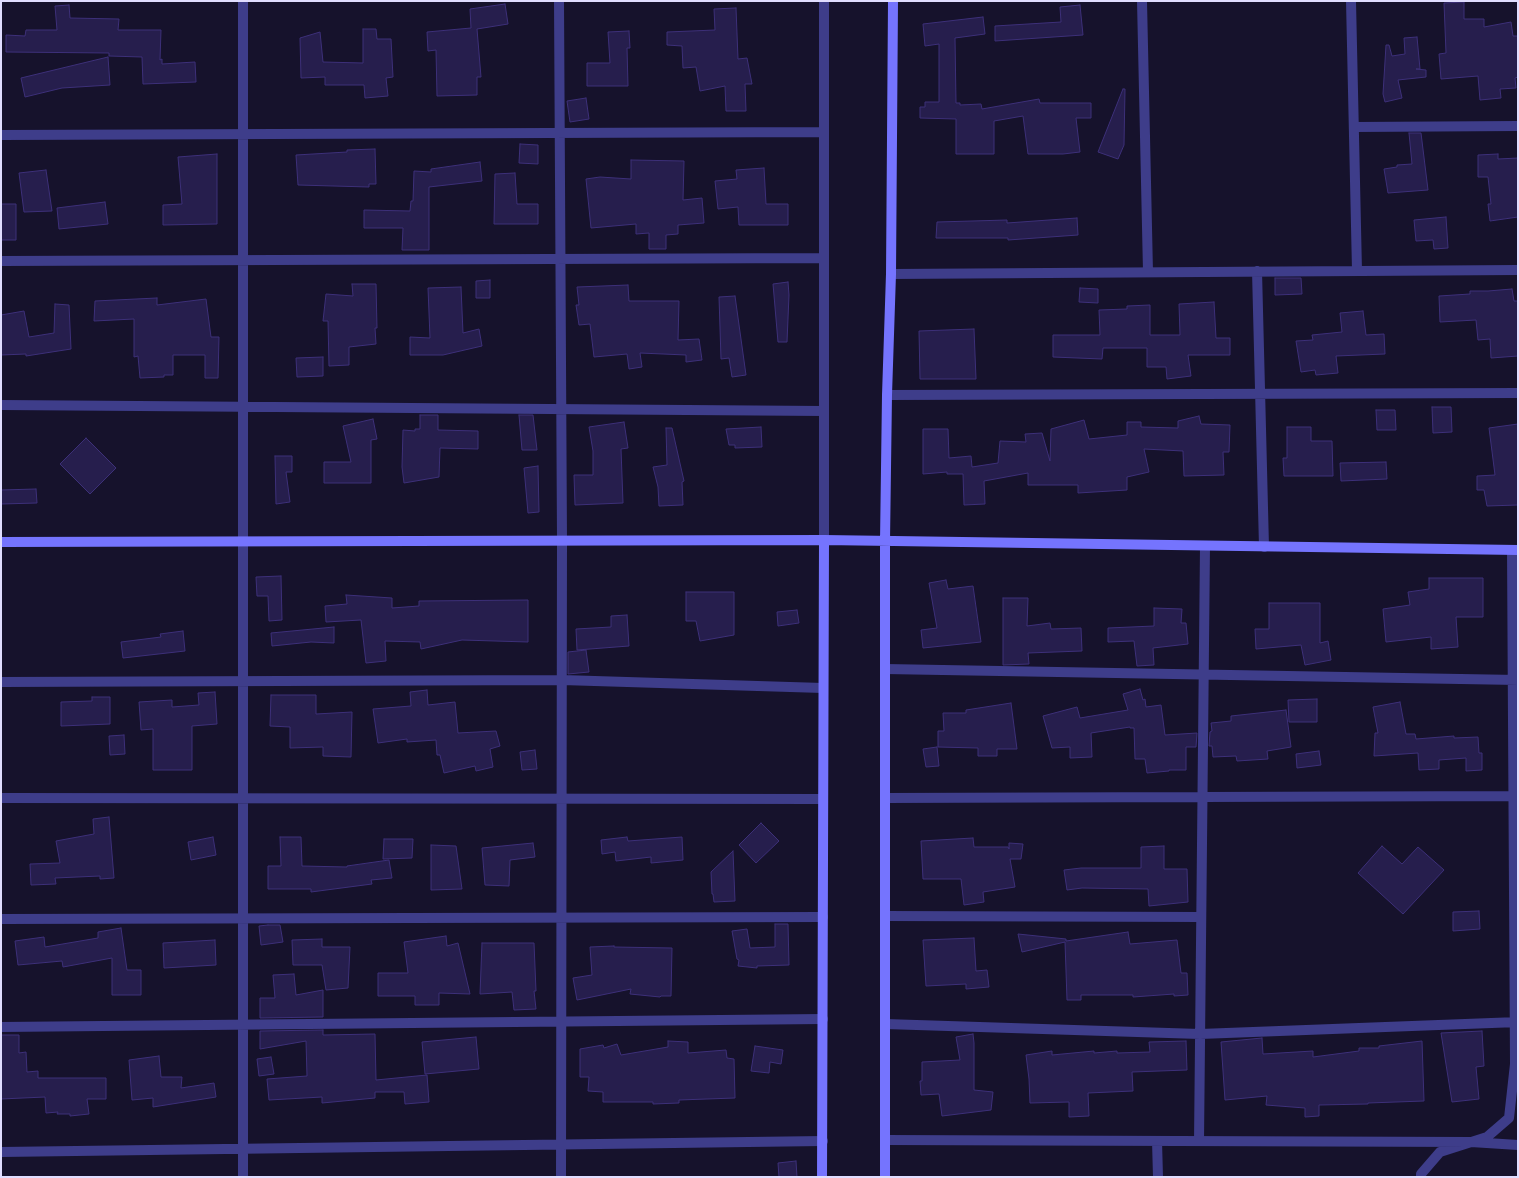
<!DOCTYPE html>
<html>
<head>
<meta charset="utf-8">
<style>
	body { margin:0 }
	#map { position:relative; width:1519px; height:1178px; overflow:hidden; background:#16122c; font-family:Karla,sans-serif }
	canvas { display:block }
	.frame { position:absolute; inset:0; border:2px solid #e0ddff; pointer-events:none }
</style>
</head>
<body>
<div id="map">
<canvas width="1519" height="1178"></canvas>
<div class="frame"></div>
</div>
<script>
const ctx = document.querySelector('canvas').getContext('2d');
ctx.lineJoin = 'round';
function fillPath(path, color) {
  ctx.fillStyle = color;
  ctx.fill(path, 'evenodd');
}
function toPath(rows) {
  const path = new Path2D();
  for (const r of rows) {
    path.moveTo(r[0], r[1]);
    for (let i = 2; i < r.length; i += 2) path.lineTo(r[i], r[i + 1]);
  }
  return path;
}
function stroke(path, color, width, dash) {
  ctx.strokeStyle = color;
  ctx.lineWidth = width;
  ctx.lineCap = dash ? 'butt' : 'round';
  ctx.setLineDash(dash || []);
  ctx.stroke(path);
}
const building = toPath([
	[1464,2,1464,19,1484,19,1484,27,1511,22,1513,36,1518,36,1518,77,1515,78,1516,88,1500,89,1501,98,1480,100,1478,76,1441,79,1439,54,1446,53,1444,3,1464,2],
	[505,4,508,24,477,29,481,77,477,77,477,95,437,96,436,50,428,51,427,32,471,28,470,9,505,4],
	[69,5,70,18,119,19,118,30,161,30,160,60,162,59,162,64,195,62,196,82,143,84,142,57,109,56,109,53,6,52,6,35,25,36,26,30,57,30,55,6,69,5],
	[1080,5,1083,35,995,41,995,26,1061,22,1060,7,1080,5],
	[736,8,738,59,747,58,752,84,745,84,746,111,726,111,725,86,700,91,696,67,683,68,682,46,667,45,667,32,715,30,714,9,736,8],
	[983,17,985,34,955,38,956,103,960,103,960,105,981,104,982,109,1039,99,1040,103,1091,103,1091,118,1076,118,1080,152,1063,154,1028,154,1023,116,994,121,994,154,956,154,956,119,920,118,920,107,925,107,925,102,939,102,939,44,925,46,923,24,983,17],
	[363,29,376,29,377,39,391,39,393,77,386,78,388,96,365,98,364,85,325,85,325,77,301,78,300,38,320,32,323,62,363,63,363,29],
	[629,31,630,48,627,48,628,86,587,86,587,63,610,63,608,32,629,31],
	[1417,37,1420,69,1416,69,1426,70,1426,77,1398,80,1402,98,1385,102,1383,94,1386,45,1389,45,1392,56,1405,54,1404,38,1417,37],
	[108,57,110,85,62,88,25,97,21,78,108,57],
	[1123,89,1125,89,1124,145,1118,159,1098,152,1123,89],
	[586,98,589,119,570,122,567,101,586,98],
	[1409,133,1421,133,1428,190,1388,193,1384,169,1397,167,1397,165,1412,164,1409,133],
	[520,144,538,145,538,164,519,163,520,144],
	[375,149,376,184,369,184,369,187,298,185,296,155,347,152,347,150,375,149],
	[217,154,217,224,163,225,163,205,182,204,178,157,217,154],
	[1498,154,1498,159,1518,158,1518,217,1490,221,1488,204,1491,204,1488,177,1478,177,1478,155,1498,154],
	[631,160,684,161,683,200,702,198,704,223,678,225,678,234,666,235,666,249,649,249,649,233,636,234,636,224,591,228,586,179,600,177,631,179,631,160],
	[480,162,482,181,429,187,429,250,402,250,403,228,364,228,364,210,410,211,411,201,413,201,414,171,431,172,431,169,480,162],
	[764,168,766,204,788,204,788,225,739,225,738,207,718,209,715,181,737,179,736,170,764,168],
	[46,170,52,211,24,212,19,173,46,170],
	[515,173,517,204,538,204,538,224,494,224,495,174,515,173],
	[105,202,108,224,59,229,57,208,105,202],
	[1,204,16,204,16,240,1,240,1,204],
	[1446,217,1448,248,1434,249,1433,240,1416,241,1414,220,1446,217],
	[1077,218,1078,235,1008,240,1008,238,936,238,937,222,1007,220,1007,223,1077,218],
	[1275,278,1301,278,1302,294,1275,295,1275,278],
	[490,280,490,298,476,298,476,281,490,280],
	[788,282,789,295,787,342,778,342,773,284,788,282],
	[352,284,376,284,377,328,375,328,376,344,349,347,349,365,329,366,328,321,323,321,326,294,353,296,352,284],
	[628,285,629,301,679,301,678,340,699,339,702,360,686,362,686,355,640,353,642,367,629,369,627,354,594,357,590,324,579,325,576,305,579,305,577,287,628,285],
	[461,287,463,333,479,329,482,346,443,355,410,355,410,337,430,338,428,288,461,287],
	[1080,288,1098,289,1098,303,1079,302,1080,288],
	[1512,289,1514,301,1518,301,1518,356,1491,358,1490,339,1478,340,1476,320,1440,322,1439,296,1470,294,1470,291,1488,291,1512,289],
	[735,296,746,375,732,377,729,358,721,359,719,297,735,296],
	[157,298,157,305,206,299,211,337,219,337,218,378,205,378,205,355,173,355,173,375,164,375,164,377,140,378,138,356,134,357,134,319,94,321,95,301,157,298],
	[1214,302,1216,338,1230,338,1230,355,1188,355,1191,376,1167,379,1166,367,1147,367,1147,348,1103,348,1102,359,1053,357,1053,335,1100,335,1099,310,1127,309,1127,306,1150,305,1150,335,1180,335,1179,304,1214,302],
	[55,304,69,305,71,349,26,356,26,354,1,355,1,315,24,311,29,337,54,333,55,304],
	[1363,311,1366,335,1384,334,1385,354,1336,356,1338,373,1316,375,1315,370,1301,372,1296,341,1313,340,1312,335,1342,332,1340,313,1363,311],
	[974,329,976,379,920,379,919,331,974,329],
	[323,357,323,376,297,377,296,358,323,357],
	[1432,407,1451,407,1452,432,1433,433,1432,407],
	[1376,410,1395,410,1396,430,1377,430,1376,410],
	[420,415,438,415,438,430,478,431,478,449,440,448,439,477,404,483,402,467,403,430,415,431,415,429,420,429,420,415],
	[519,415,533,415,537,450,522,450,519,415],
	[1199,416,1201,424,1230,425,1229,452,1223,452,1224,475,1184,476,1183,451,1144,449,1149,472,1127,477,1127,490,1078,493,1078,485,1028,485,1028,473,984,481,985,504,964,505,963,474,947,474,947,472,923,474,923,429,948,429,949,458,971,456,972,467,998,463,1000,441,1026,442,1025,434,1042,433,1050,461,1051,429,1084,420,1089,439,1127,435,1127,422,1141,422,1141,427,1178,428,1178,421,1199,416],
	[373,419,377,439,371,440,371,483,324,483,324,462,351,462,343,426,373,419],
	[624,422,628,448,621,449,623,503,575,505,574,475,593,475,593,451,589,427,624,422],
	[1518,424,1518,505,1487,506,1484,490,1477,490,1477,476,1495,475,1489,428,1518,424],
	[761,427,762,447,735,448,735,445,729,445,726,429,761,427],
	[1287,427,1311,427,1311,441,1332,441,1333,476,1284,476,1283,458,1287,458,1287,427],
	[666,428,672,428,684,481,682,482,683,505,659,506,658,487,653,467,667,465,666,428],
	[86,438,116,468,90,494,60,464,86,438],
	[275,456,292,456,292,472,286,472,290,502,276,504,275,456],
	[1386,462,1387,479,1341,481,1340,463,1386,462],
	[538,466,539,512,528,513,524,468,538,466],
	[36,489,37,503,1,504,1,490,36,489],
	[281,576,282,620,269,621,268,596,257,596,256,577,281,576],
	[1429,578,1483,578,1483,617,1456,617,1458,647,1431,649,1431,637,1386,642,1383,609,1410,605,1408,592,1429,589,1429,578],
	[946,580,948,589,973,586,981,642,923,648,921,630,937,628,929,583,946,580],
	[686,592,734,592,734,635,700,641,696,621,686,621,686,592],
	[346,595,392,598,392,608,419,606,419,601,528,600,528,642,462,640,421,649,420,642,385,641,386,661,366,663,361,620,326,622,325,606,347,604,346,595],
	[1003,598,1028,598,1027,626,1050,623,1051,629,1081,628,1082,651,1028,653,1029,664,1003,665,1003,598],
	[1269,603,1320,603,1320,643,1328,641,1331,660,1305,665,1301,645,1256,649,1255,629,1269,629,1269,603],
	[1154,608,1182,609,1181,623,1186,623,1188,644,1153,648,1154,665,1137,666,1134,641,1108,642,1108,628,1154,626,1154,608],
	[797,610,799,623,778,626,777,612,797,610],
	[627,615,629,646,577,650,576,629,611,627,611,616,627,615],
	[334,627,334,643,311,642,272,646,271,633,334,627],
	[183,631,185,651,123,658,121,642,161,637,160,634,183,631],
	[586,650,589,672,568,674,568,652,586,650],
	[1140,689,1143,700,1145,699,1146,707,1161,705,1165,735,1197,733,1196,747,1186,747,1186,770,1169,770,1169,771,1147,773,1145,759,1135,759,1134,728,1130,728,1130,727,1091,733,1092,757,1070,758,1070,747,1052,748,1043,716,1077,707,1080,718,1128,710,1123,694,1140,689],
	[427,690,428,705,455,702,458,733,496,731,500,746,490,749,493,767,476,771,475,766,444,773,440,755,437,755,436,740,407,742,407,739,378,743,373,709,411,706,410,692,427,690],
	[215,692,217,724,192,726,192,770,153,770,153,729,141,730,139,702,172,700,172,707,199,705,198,693,215,692],
	[271,695,316,695,316,714,352,712,351,757,323,756,323,747,290,748,290,727,270,726,271,695],
	[92,697,110,697,110,724,61,726,61,702,92,701,92,697],
	[1317,699,1317,722,1289,722,1288,700,1317,699],
	[1400,702,1406,734,1415,734,1416,739,1454,736,1454,738,1478,737,1479,753,1482,753,1482,770,1466,771,1466,758,1439,760,1439,769,1419,770,1418,753,1374,756,1375,733,1378,733,1373,707,1400,702],
	[1011,703,1017,749,997,749,997,756,978,756,978,748,938,747,938,731,944,731,943,713,966,713,966,710,1011,703],
	[1286,710,1291,747,1267,751,1268,759,1237,761,1236,756,1213,757,1212,746,1209,746,1210,732,1212,731,1211,723,1231,721,1231,716,1286,710],
	[124,735,125,754,110,755,109,736,124,735],
	[937,747,939,766,926,767,923,749,937,747],
	[535,750,537,769,522,770,520,752,535,750],
	[1319,751,1321,765,1297,768,1296,754,1319,751],
	[109,817,114,878,100,879,100,876,55,878,56,884,31,885,30,864,60,863,56,841,94,834,93,819,109,817],
	[761,823,779,841,756,863,739,845,761,823],
	[213,837,216,855,191,860,188,842,213,837],
	[280,837,301,837,302,866,347,867,347,866,389,860,392,878,371,880,372,884,311,892,311,889,268,889,268,866,281,866,280,837],
	[627,837,628,841,682,837,683,860,651,863,651,857,616,861,615,852,602,854,601,840,627,837],
	[973,838,974,847,1008,847,1009,849,1009,843,1023,844,1021,859,1010,859,1015,887,983,892,984,902,964,905,961,879,923,879,921,841,973,838],
	[384,839,413,839,412,858,383,859,384,839],
	[533,843,535,857,510,860,509,886,485,885,482,848,533,843],
	[431,845,456,846,462,889,431,890,431,845],
	[1164,846,1164,869,1187,869,1188,902,1149,906,1148,889,1082,888,1067,890,1064,870,1081,868,1141,868,1141,847,1164,846],
	[1382,846,1402,864,1418,847,1444,870,1403,914,1358,873,1382,846],
	[733,851,735,901,714,902,713,894,712,894,711,872,733,851],
	[1479,911,1480,929,1453,931,1453,912,1479,911],
	[775,924,788,924,789,965,757,966,757,968,738,966,739,960,737,959,732,931,747,929,750,948,775,947,775,924],
	[268,925,280,925,283,942,261,945,259,926,268,925],
	[121,928,127,970,141,970,141,995,112,995,112,958,63,967,62,961,18,965,15,941,44,937,45,947,98,938,98,932,121,928],
	[1128,932,1130,944,1177,940,1181,973,1187,973,1188,995,1174,996,1174,994,1133,997,1133,995,1081,995,1081,1000,1067,1000,1065,942,1022,952,1018,934,1066,939,1066,941,1128,932],
	[446,936,447,946,458,943,470,994,439,993,439,1005,415,1005,415,996,378,996,378,973,408,973,404,942,446,936],
	[974,938,976,971,987,970,989,987,966,989,966,984,926,986,923,940,974,938],
	[322,939,322,947,350,947,348,988,326,990,322,965,293,965,292,940,322,939],
	[215,940,216,965,164,968,163,943,215,940],
	[482,943,534,943,536,991,534,991,536,1009,514,1010,512,992,480,994,482,943],
	[614,946,614,947,672,948,671,996,661,996,660,997,630,994,631,989,577,1000,573,978,592,975,590,947,614,946],
	[294,974,296,995,323,990,323,1017,260,1018,260,998,275,998,273,975,294,974],
	[323,1030,323,1035,375,1034,376,1080,427,1075,429,1102,405,1104,404,1092,375,1092,375,1098,322,1103,322,1097,269,1100,267,1079,307,1076,306,1041,260,1049,260,1031,323,1030],
	[1482,1031,1484,1066,1476,1067,1479,1099,1452,1102,1441,1033,1482,1031],
	[973,1034,974,1043,974,1090,993,1092,991,1110,942,1116,939,1094,921,1095,920,1081,922,1081,922,1062,960,1060,956,1037,973,1034],
	[1,1035,19,1035,19,1053,26,1052,27,1072,38,1071,38,1078,106,1078,106,1099,87,1099,89,1114,70,1116,70,1114,57,1114,58,1112,46,1113,45,1097,1,1099,1,1035],
	[476,1037,479,1069,425,1074,422,1042,476,1037],
	[1262,1038,1263,1054,1313,1051,1313,1057,1359,1051,1359,1048,1379,1048,1379,1046,1422,1041,1424,1101,1368,1103,1368,1104,1319,1105,1319,1116,1305,1117,1305,1108,1266,1105,1267,1096,1225,1100,1221,1042,1262,1038],
	[668,1041,688,1042,688,1053,726,1050,727,1058,734,1059,735,1098,679,1100,679,1103,653,1104,653,1102,603,1102,603,1092,588,1091,589,1077,580,1077,580,1049,603,1045,604,1048,617,1044,621,1055,668,1047,668,1041],
	[1186,1041,1187,1070,1132,1072,1133,1091,1088,1093,1089,1116,1069,1117,1069,1102,1030,1103,1029,1079,1026,1055,1052,1051,1052,1055,1094,1051,1094,1053,1117,1051,1117,1053,1150,1052,1149,1042,1186,1041],
	[755,1046,783,1050,781,1064,770,1062,769,1073,751,1071,755,1046],
	[159,1056,161,1077,182,1077,181,1088,214,1083,216,1097,153,1107,153,1098,132,1100,129,1060,159,1056],
	[271,1057,274,1074,259,1076,257,1059,271,1057],
	[796,1161,797,1177,779,1177,778,1163,796,1161]
]);
const street = toPath([
	[559,1,562,541,561,1177],
	[1142,1,1148,272],
	[1351,1,1357,271],
	[1354,127,1518,126],
	[1,135,824,132],
	[1,261,824,258],
	[1257,271,1264,547],
	[891,274,1518,270],
	[887,395,1518,393],
	[1,405,824,411],
	[824,540,824,1],
	[885,669,1518,680],
	[1,682,562,680,823,688],
	[1,798,823,799],
	[885,798,1518,796],
	[885,916,1201,917],
	[1,919,823,917],
	[885,1024,1200,1034,1518,1022],
	[1,1027,823,1019],
	[885,1140,1471,1142,1518,1145],
	[1157,1141,1158,1177],
	[1199,1141,1205,546],
	[1,1152,823,1141],
	[243,1177,243,1],
	[1421,1177,1421,1174,1440,1152,1487,1137,1509,1118,1515,1064,1512,550]
]);
const secondary = toPath([
	[1,542,824,540,1518,550],
	[822,1177,824,540],
	[885,1177,885,541,887,395,891,274,893,1]
]);
fillPath(building, '#261e4d');
stroke(building, '#3d3079', 1);
stroke(street, '#3e3d8a', 10);
stroke(secondary, '#7574fe', 10);
</script>
</body>
</html>
